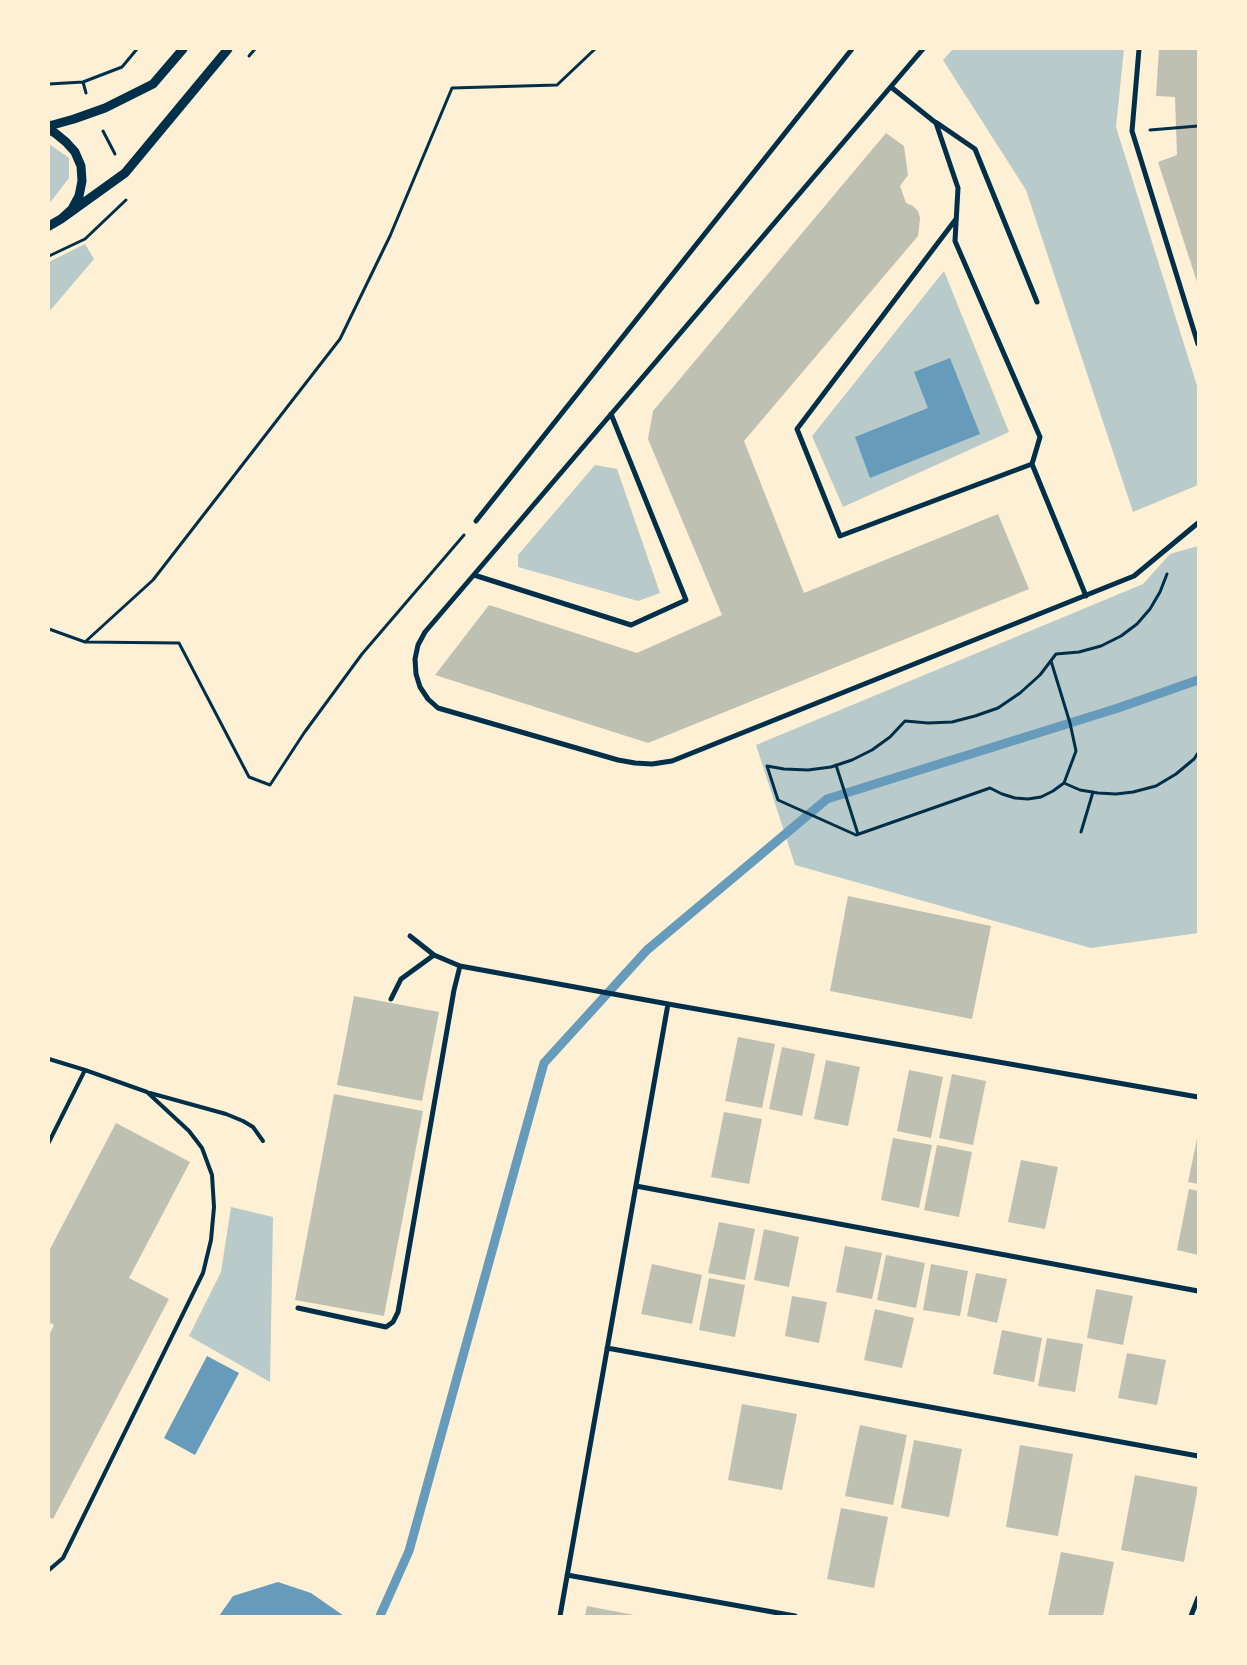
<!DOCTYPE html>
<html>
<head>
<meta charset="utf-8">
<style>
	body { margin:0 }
	#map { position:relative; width:1247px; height:1665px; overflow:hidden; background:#fdf0d5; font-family:Literata,serif }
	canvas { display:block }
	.frame { position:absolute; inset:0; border:50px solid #fdf0d5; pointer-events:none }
</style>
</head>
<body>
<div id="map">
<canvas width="1247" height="1665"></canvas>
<div class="frame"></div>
</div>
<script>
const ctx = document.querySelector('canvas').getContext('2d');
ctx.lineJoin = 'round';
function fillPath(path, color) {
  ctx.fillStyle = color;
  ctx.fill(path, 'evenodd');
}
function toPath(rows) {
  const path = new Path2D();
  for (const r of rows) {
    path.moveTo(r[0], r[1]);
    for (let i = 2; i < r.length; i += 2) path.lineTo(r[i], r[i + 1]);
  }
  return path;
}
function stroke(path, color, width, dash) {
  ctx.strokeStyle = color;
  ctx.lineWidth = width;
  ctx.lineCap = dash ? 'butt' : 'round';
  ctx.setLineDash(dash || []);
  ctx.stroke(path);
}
const green = toPath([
	[953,49,1124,49,1116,127,1198,389,1198,485,1133,512,1026,190,943,60],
	[49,144,69,158,69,178,49,204],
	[85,244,94,259,49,312,49,262],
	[944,271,1009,432,843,507,812,436],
	[595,465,617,469,660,593,638,601,518,567,518,555],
	[1198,546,1198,933,1091,948,795,865,756,745,1143,584,1170,554],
	[231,1207,273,1217,270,1382,189,1336,221,1272]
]);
const water = toPath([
	[950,358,980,434,870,478,855,437,928,408,914,372],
	[207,1356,239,1373,195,1455,164,1438],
	[278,1582,311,1593,344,1616,219,1616,233,1596]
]);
const stream = toPath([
	[380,1616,409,1551,544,1063,647,950,827,799,1118,708,1198,680]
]);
const building = toPath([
	[1159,49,1198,49,1198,285,1158,162,1177,155,1175,97,1156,96],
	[886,133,904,146,908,175,900,186,906,203,913,206,918,211,920,218,918,236,744,441,804,593,998,514,1029,589,648,743,435,675,489,605,637,653,722,615,648,439,653,411],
	[848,896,991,926,972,1019,830,991],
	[354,996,439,1012,422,1101,337,1085],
	[738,1037,775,1044,762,1108,725,1101],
	[782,1047,815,1054,802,1116,769,1109],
	[826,1060,860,1067,848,1126,814,1119],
	[909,1070,943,1077,931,1138,897,1131],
	[952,1074,986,1081,973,1145,939,1138],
	[334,1094,423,1111,384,1316,295,1300],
	[724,1112,762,1119,749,1184,711,1177],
	[116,1123,190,1162,129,1278,169,1299,53,1519,49,1517,49,1335,54,1325,49,1322,49,1251],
	[893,1138,932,1145,919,1208,881,1200],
	[1197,1139,1198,1139,1198,1184,1188,1182],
	[937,1145,972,1152,959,1217,924,1210],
	[1021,1160,1058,1167,1045,1229,1008,1222],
	[1189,1189,1198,1191,1198,1255,1177,1250],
	[719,1222,755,1229,745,1280,708,1273],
	[764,1229,799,1237,789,1287,754,1280],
	[845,1246,882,1253,872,1299,836,1292],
	[886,1255,925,1263,916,1308,877,1300],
	[652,1264,702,1275,692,1324,641,1314],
	[931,1264,968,1271,960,1316,923,1310],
	[976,1273,1007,1279,997,1323,967,1316],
	[709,1278,745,1285,735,1337,699,1330],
	[1096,1289,1133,1296,1123,1345,1087,1338],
	[792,1296,827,1302,819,1343,785,1336],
	[875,1309,914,1318,902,1368,864,1360],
	[1002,1330,1042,1338,1034,1382,993,1374],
	[1047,1338,1083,1344,1075,1392,1038,1386],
	[1127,1353,1166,1360,1157,1405,1118,1398],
	[742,1404,797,1414,782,1490,728,1480],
	[860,1425,907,1435,893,1505,845,1496],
	[914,1440,962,1449,949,1517,901,1508],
	[1020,1445,1073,1454,1058,1536,1006,1527],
	[1135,1475,1198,1487,1184,1562,1121,1550],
	[841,1508,888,1517,874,1588,827,1579],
	[1061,1552,1114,1562,1103,1616,1048,1616],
	[587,1606,634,1615,634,1616,585,1616]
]);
const path = toPath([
	[249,56,255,49],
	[83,82,86,93],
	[49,84,83,82,122,67,137,49],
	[1150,130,1198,126],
	[103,131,115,154],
	[49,256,85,239,126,200],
	[1167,574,1160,592,1150,609,1137,624,1121,636,1101,646,1079,652,1056,654,1040,675,1020,693,998,708,975,716,952,722,928,723,905,721,890,737,872,750,852,760,831,767,808,770,784,769,767,766,778,800,856,835,990,788,1002,794,1015,798,1028,799,1041,797,1053,791,1064,783,1080,790,1098,793,1116,794,1133,792,1156,786,1176,774,1194,759,1198,753],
	[49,629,85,642,179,643,249,777,270,785,304,733,362,654,464,535],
	[85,642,153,580,340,339,390,236,452,88,557,85,595,49],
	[1051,661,1070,723,1076,751,1064,783],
	[836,765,858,834],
	[1081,832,1093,792]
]);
const service = toPath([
	[49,1059,85,1070,147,1092,189,1131,202,1148,212,1175,214,1207,211,1240,203,1273,63,1558,49,1570],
	[150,1093,226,1114,243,1121,253,1127,263,1141],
	[49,1142,85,1070]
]);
const minor = toPath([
	[923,49,425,632,418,645,415,659,416,674,420,687,428,699,438,708,618,760,635,763,652,764,672,761,1134,576,1198,523],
	[1139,49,1132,131,1198,344],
	[891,87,936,123,958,188,955,241,1040,437,1032,464,1086,596],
	[937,123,975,149,1037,302],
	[956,219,797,429,840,536,1032,464],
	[476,521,852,49],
	[474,575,631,625,686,600,611,414],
	[410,936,434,955,460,966,668,1004],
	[391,999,401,979,434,955],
	[636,1186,1198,1291],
	[298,1308,386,1327,393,1322,398,1312,454,990,460,966],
	[607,1348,1198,1456],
	[567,1575,795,1616],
	[560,1616,668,1004,1198,1097],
	[1191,1616,1198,1598]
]);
const tertiary = toPath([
	[49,126,74,119,105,108,153,84,183,49],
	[49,130,55,133,66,142,75,152,81,166,82,181,79,196,72,209,61,219,49,226],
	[61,219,125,173,228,49]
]);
fillPath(green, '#b9caca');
fillPath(water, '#669bbc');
stroke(stream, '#669bbc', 9);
fillPath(building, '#bec0b2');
stroke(path, '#003049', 3);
stroke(service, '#003049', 4);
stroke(minor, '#003049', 5);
stroke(tertiary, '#003049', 9);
</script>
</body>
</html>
